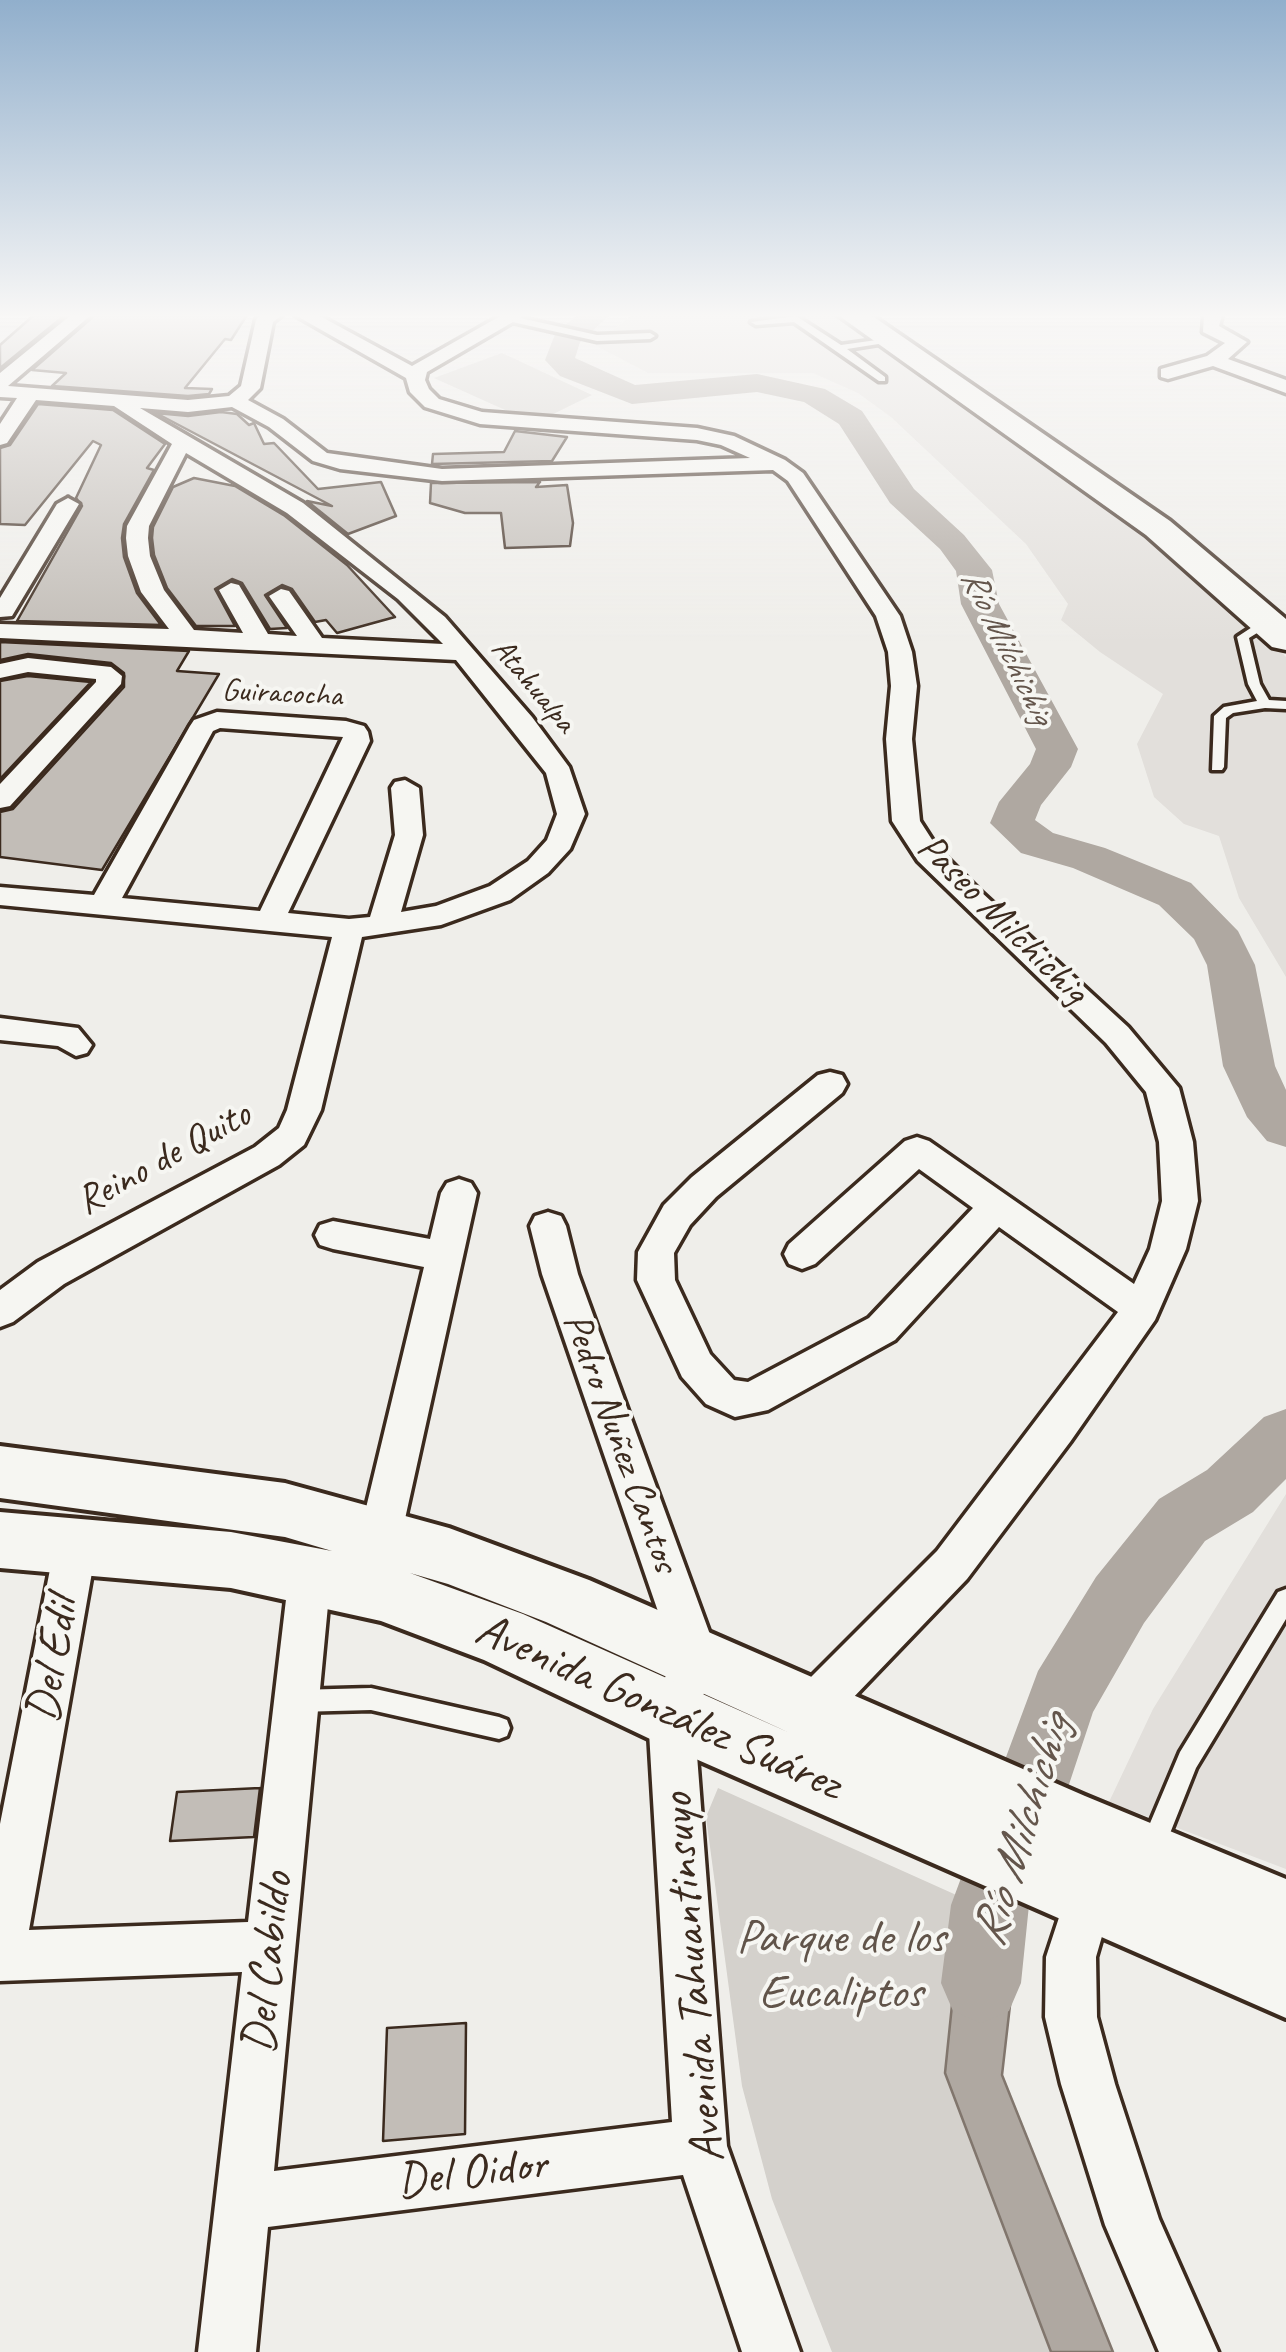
<!DOCTYPE html>
<html>
<head>
<meta charset="utf-8">
<style>
	body { margin:0 }
	canvas { display:block; background:#efeeea }
</style>
</head>
<body>
<canvas width="1286" height="2352"></canvas>
<script>
const ctx = document.querySelector('canvas').getContext('2d');
ctx.lineJoin = 'round';
function fillPath(path, color) {
  ctx.fillStyle = color;
  ctx.fill(path, 'evenodd');
}
function toPath(rows) {
  const path = new Path2D();
  for (const r of rows) {
    path.moveTo(r[0], r[1]);
    for (let i = 2; i < r.length; i += 2) path.lineTo(r[i], r[i + 1]);
  }
  return path;
}
function stroke(path, color, width, dash) {
  ctx.strokeStyle = color;
  ctx.lineWidth = width;
  ctx.lineCap = dash ? 'butt' : 'round';
  ctx.setLineDash(dash || []);
  ctx.stroke(path);
}
function label(font, color, halo, rows, align = 'center') {
  ctx.font = font + ' Caveat,sans-serif';
  ctx.lineWidth = 8;
  ctx.setLineDash([]);
  ctx.textBaseline = 'middle';
  ctx.strokeStyle = halo;
  ctx.fillStyle = color;
  for (const [text, x, y, turn = 0] of rows) {
    ctx.save();
    ctx.translate(x, y);
    ctx.rotate((+turn || 0) * Math.PI / 180);
    ctx.textAlign = isNaN(turn) ? turn : align;
    if (halo) ctx.strokeText(text, 0, 0);
    ctx.fillText(text, 0, 0);
    ctx.restore();
  }
}
const built = toPath([
	[632,315,832,315,1150,538,1268,638,1286,657,1286,977,1239,898,1219,836,1184,824,1154,797,1137,744,1163,694,1100,652,1061,620,1068,604,1026,544,891,417,858,393,813,373,648,373,595,345],
	[1286,1494,1286,1869,1109,1802,1153,1709]
]);
const green = toPath([
	[502,353,592,395,543,419,514,414,434,378],
	[718,1788,963,1898,945,2073,1051,2352,832,2352,772,2199,742,2086,706,1817]
]);
const water = toPath([
	[963,1898,1020,1918,1002,2075,1113,2352,1051,2352,945,2073,963,1898]
]);
const river = toPath([
	[578,315,610,315,580,342,575,358,635,385,757,374,825,389,862,411,914,489,964,535,992,570,999,604,1078,749,1071,767,1041,805,1035,820,1053,833,1105,848,1191,883,1238,931,1255,965,1275,1066,1286,1090,1286,1147,1267,1141,1247,1117,1223,1066,1207,965,1194,939,1159,905,1073,868,1021,853,990,823,999,802,1030,764,1036,749,961,604,956,571,940,549,890,503,839,424,804,402,757,392,632,404,560,376,545,360,556,332,578,315],
	[1286,1409,1286,1479,1253,1512,1205,1541,1144,1623,1093,1712,1029,1905,1021,1983,1009,2011,981,2023,953,2011,941,1983,951,1905,1038,1671,1096,1577,1159,1499,1207,1470,1264,1417,1286,1409]
]);
const building = toPath([
	[34,315,65,315,0,368,0,345,34,315],
	[95,315,247,315,231,340,225,339,185,388,212,389,209,394,188,396,52,386,66,373,32,370,95,315],
	[38,404,113,410,165,444,147,468,154,470,124,524,122,538,124,557,137,593,161,625,17,621,82,506,76,498,101,445,93,441,25,525,0,524,0,448,10,445,38,404],
	[221,412,237,414,249,425,254,423,264,444,274,443,318,489,381,482,396,516,348,534,307,501,332,506,156,413,188,416,221,412],
	[515,431,567,437,552,461,432,464,433,454,504,452,515,431],
	[194,478,235,486,285,516,347,565,395,617,337,633,326,620,315,622,292,589,282,585,265,595,287,628,270,629,242,583,232,579,215,589,235,626,196,626,167,588,154,555,152,538,153,527,173,487,194,478],
	[540,482,536,487,567,485,573,523,570,546,505,548,501,513,465,513,430,503,431,483,540,482],
	[0,642,189,651,177,671,219,674,102,870,0,857,0,812,13,809,124,687,124,673,111,663,28,654,0,660,0,642],
	[28,676,91,682,0,779,0,681,28,676],
	[260,1788,254,1837,170,1841,177,1792,260,1788],
	[466,2023,465,2134,383,2141,387,2028,466,2023]
]);
const service = toPath([
	[511,316,597,335,650,333,655,336,650,339,597,341,508,321,511,316],
	[796,316,841,345,891,338,891,342,847,349,885,377,885,381,879,381,794,322,756,325,751,322,796,316],
	[1266,618,1272,622,1270,625,1249,638,1260,684,1269,700,1286,701,1286,709,1265,708,1233,713,1226,718,1224,767,1222,770,1212,770,1214,716,1224,707,1257,701,1248,684,1237,637,1266,618],
	[1286,1589,1286,1619,1196,1768,1161,1856,1152,1859,1143,1856,1140,1847,1180,1752,1278,1592,1286,1589],
	[371,1688,499,1717,507,1720,510,1728,507,1736,499,1739,371,1710,297,1712,289,1709,286,1701,289,1693,297,1690,371,1688]
]);
const minor = toPath([
	[71,315,91,315,8,386,188,400,229,396,241,386,256,320,260,315,282,315,273,322,260,388,248,400,283,419,327,453,442,469,750,458,721,445,697,440,480,424,425,407,410,392,406,378,295,315,318,315,412,366,502,315,525,315,427,372,425,380,429,389,439,399,482,412,697,428,734,436,785,460,803,473,900,616,912,652,917,686,912,739,920,821,938,849,980,891,1128,1027,1179,1088,1193,1142,1198,1201,1186,1249,1155,1320,1070,1442,967,1579,826,1726,821,1736,805,1743,789,1736,782,1720,794,1694,937,1551,1118,1312,999,1227,895,1340,768,1410,735,1417,706,1404,682,1377,637,1280,638,1252,664,1205,692,1177,818,1075,830,1072,842,1075,847,1084,842,1093,716,1197,690,1225,674,1253,675,1280,710,1354,734,1380,748,1382,869,1318,973,1208,919,1169,815,1264,802,1269,789,1264,784,1254,789,1244,905,1141,917,1137,929,1141,1134,1284,1150,1249,1162,1201,1159,1142,1146,1092,1106,1043,918,861,892,821,886,739,891,686,888,652,876,616,788,481,773,470,442,481,340,469,313,461,269,427,232,407,188,412,140,408,303,503,445,617,532,717,569,767,585,814,570,849,548,873,510,900,441,925,362,937,321,1110,304,1145,279,1165,64,1284,13,1322,0,1327,0,1290,38,1262,255,1147,279,1128,287,1110,332,937,0,905,0,887,94,895,190,726,194,720,217,712,346,721,364,726,368,732,370,741,288,913,349,919,370,917,395,835,391,788,395,782,405,780,419,788,423,835,401,912,436,906,490,886,528,861,547,840,557,814,546,773,456,660,0,638,0,624,169,629,141,592,128,556,126,538,127,526,172,444,114,406,36,400,7,443,0,445,0,424,17,398,0,397,0,373,71,315],
	[186,453,287,513,398,599,443,644,322,638,289,591,281,589,269,596,297,636,268,634,239,585,231,583,219,590,243,633,194,630,164,590,150,556,148,538,149,526,186,453],
	[220,728,343,737,260,911,122,898,213,731,220,728],
	[1204,315,1222,315,1219,326,1247,342,1228,359,1286,380,1286,393,1213,366,1168,379,1161,377,1161,369,1207,356,1225,343,1203,332,1204,315],
	[68,498,79,504,12,616,0,617,0,598,57,504,68,498],
	[28,658,111,667,122,676,121,684,10,806,0,808,0,784,96,682,96,679,28,672,0,678,0,664,28,658],
	[0,1018,78,1028,92,1045,87,1053,76,1056,58,1046,0,1040,0,1018],
	[459,1179,471,1183,477,1193,401,1537,395,1551,380,1556,365,1551,359,1537,424,1267,333,1249,320,1245,315,1235,320,1225,333,1221,430,1239,441,1193,447,1183,459,1179],
	[548,1212,561,1216,566,1226,578,1274,719,1659,694,1716,727,2146,800,2352,742,2352,683,2175,268,2227,256,2352,198,2352,242,1972,0,1981,0,1824,55,1544,61,1530,76,1524,91,1530,97,1544,29,1930,248,1922,289,1574,295,1560,310,1554,325,1560,331,1574,274,2171,672,2122,648,1715,674,1658,542,1274,530,1226,535,1216,548,1212],
	[1089,1870,1106,1878,1114,1895,1096,1957,1097,2017,1115,2084,1159,2219,1218,2352,1159,2352,1105,2225,1061,2084,1045,2017,1046,1957,1072,1878,1089,1870]
]);
const secondary = toPath([
	[0,1446,285,1483,449,1528,589,1580,1085,1796,1286,1879,1286,2018,648,1738,484,1660,381,1621,231,1588,0,1568,0,1512,231,1532,332,1551,285,1537,0,1498,0,1446],
	[410,1573,448,1584,546,1622,790,1733,523,1614,410,1573]
]);
const primary = toPath([
	[838,315,871,315,1170,521,1286,619,1286,650,1272,647,1146,535,838,315]
]);
const farStreetnames = [
	["Atahualpa",533,686,50],
	["Guiracocha",282,694,3]
];
const farWaternames = [
	["Río Milchichig",1006,647,64]
];
const streetNames = [
	["Paseo Milchichig",1002,920,45],
	["Reino de Quito",164,1159,-29],
	["Pedro Nuñez Cantos",620,1443,70]
];
const nearStreetnames = [
	["Del Edil",54,1660,-80],
	["Avenida González Suárez",658,1708,24],
	["Del Cabildo",269,1963,-84],
	["Avenida Tahuantinsuyo",694,1978,-95],
	["Del Oidor",472,2174,-7]
];
const nearParknames = [
	["Parque de los",841,1939],
	["Eucaliptos",841,1994]
];
const nearWaternames = [
	["Río Milchichig",1023,1831,-73]
];
fillPath(built, '#e2dfdb');
fillPath(green, '#d4d1cc');
fillPath(water, '#afa8a1');
stroke(water, '#81766d', 2.5);
fillPath(river, '#afa8a1');
fillPath(building, '#c2bdb7');
stroke(building, '#3b2a1e', 2.5);
stroke(service, '#3b2a1e', 7);
stroke(minor, '#3b2a1e', 7);
stroke(secondary, '#3b2a1e', 8);
stroke(primary, '#3b2a1e', 7);
fillPath(service, '#f6f6f2');
fillPath(minor, '#f6f6f2');
fillPath(secondary, '#f6f6f2');
fillPath(primary, '#f6f6f2');
const sky = ctx.createLinearGradient(0, 0, 0, 644);
sky.addColorStop(0, '#91afcc');
sky.addColorStop(0.49, '#f8f7f6');
sky.addColorStop(1, '#f8f7f600');
ctx.fillStyle = sky;
ctx.fillRect(0, 0, 1286, 644);
label('32px', '#3b2a1e', '#f6f6f2', farStreetnames);
label('italic 35px', '#64564c', '#f6f6f2', farWaternames);
label('40px', '#3b2a1e', '#f6f6f2', streetNames);
label('48px', '#3b2a1e', '#f6f6f2', nearStreetnames);
label('48px', '#61544a', '#f6f6f2', nearParknames);
label('italic 50px', '#64564c', '#f6f6f2', nearWaternames);
</script>
</body>
</html>
